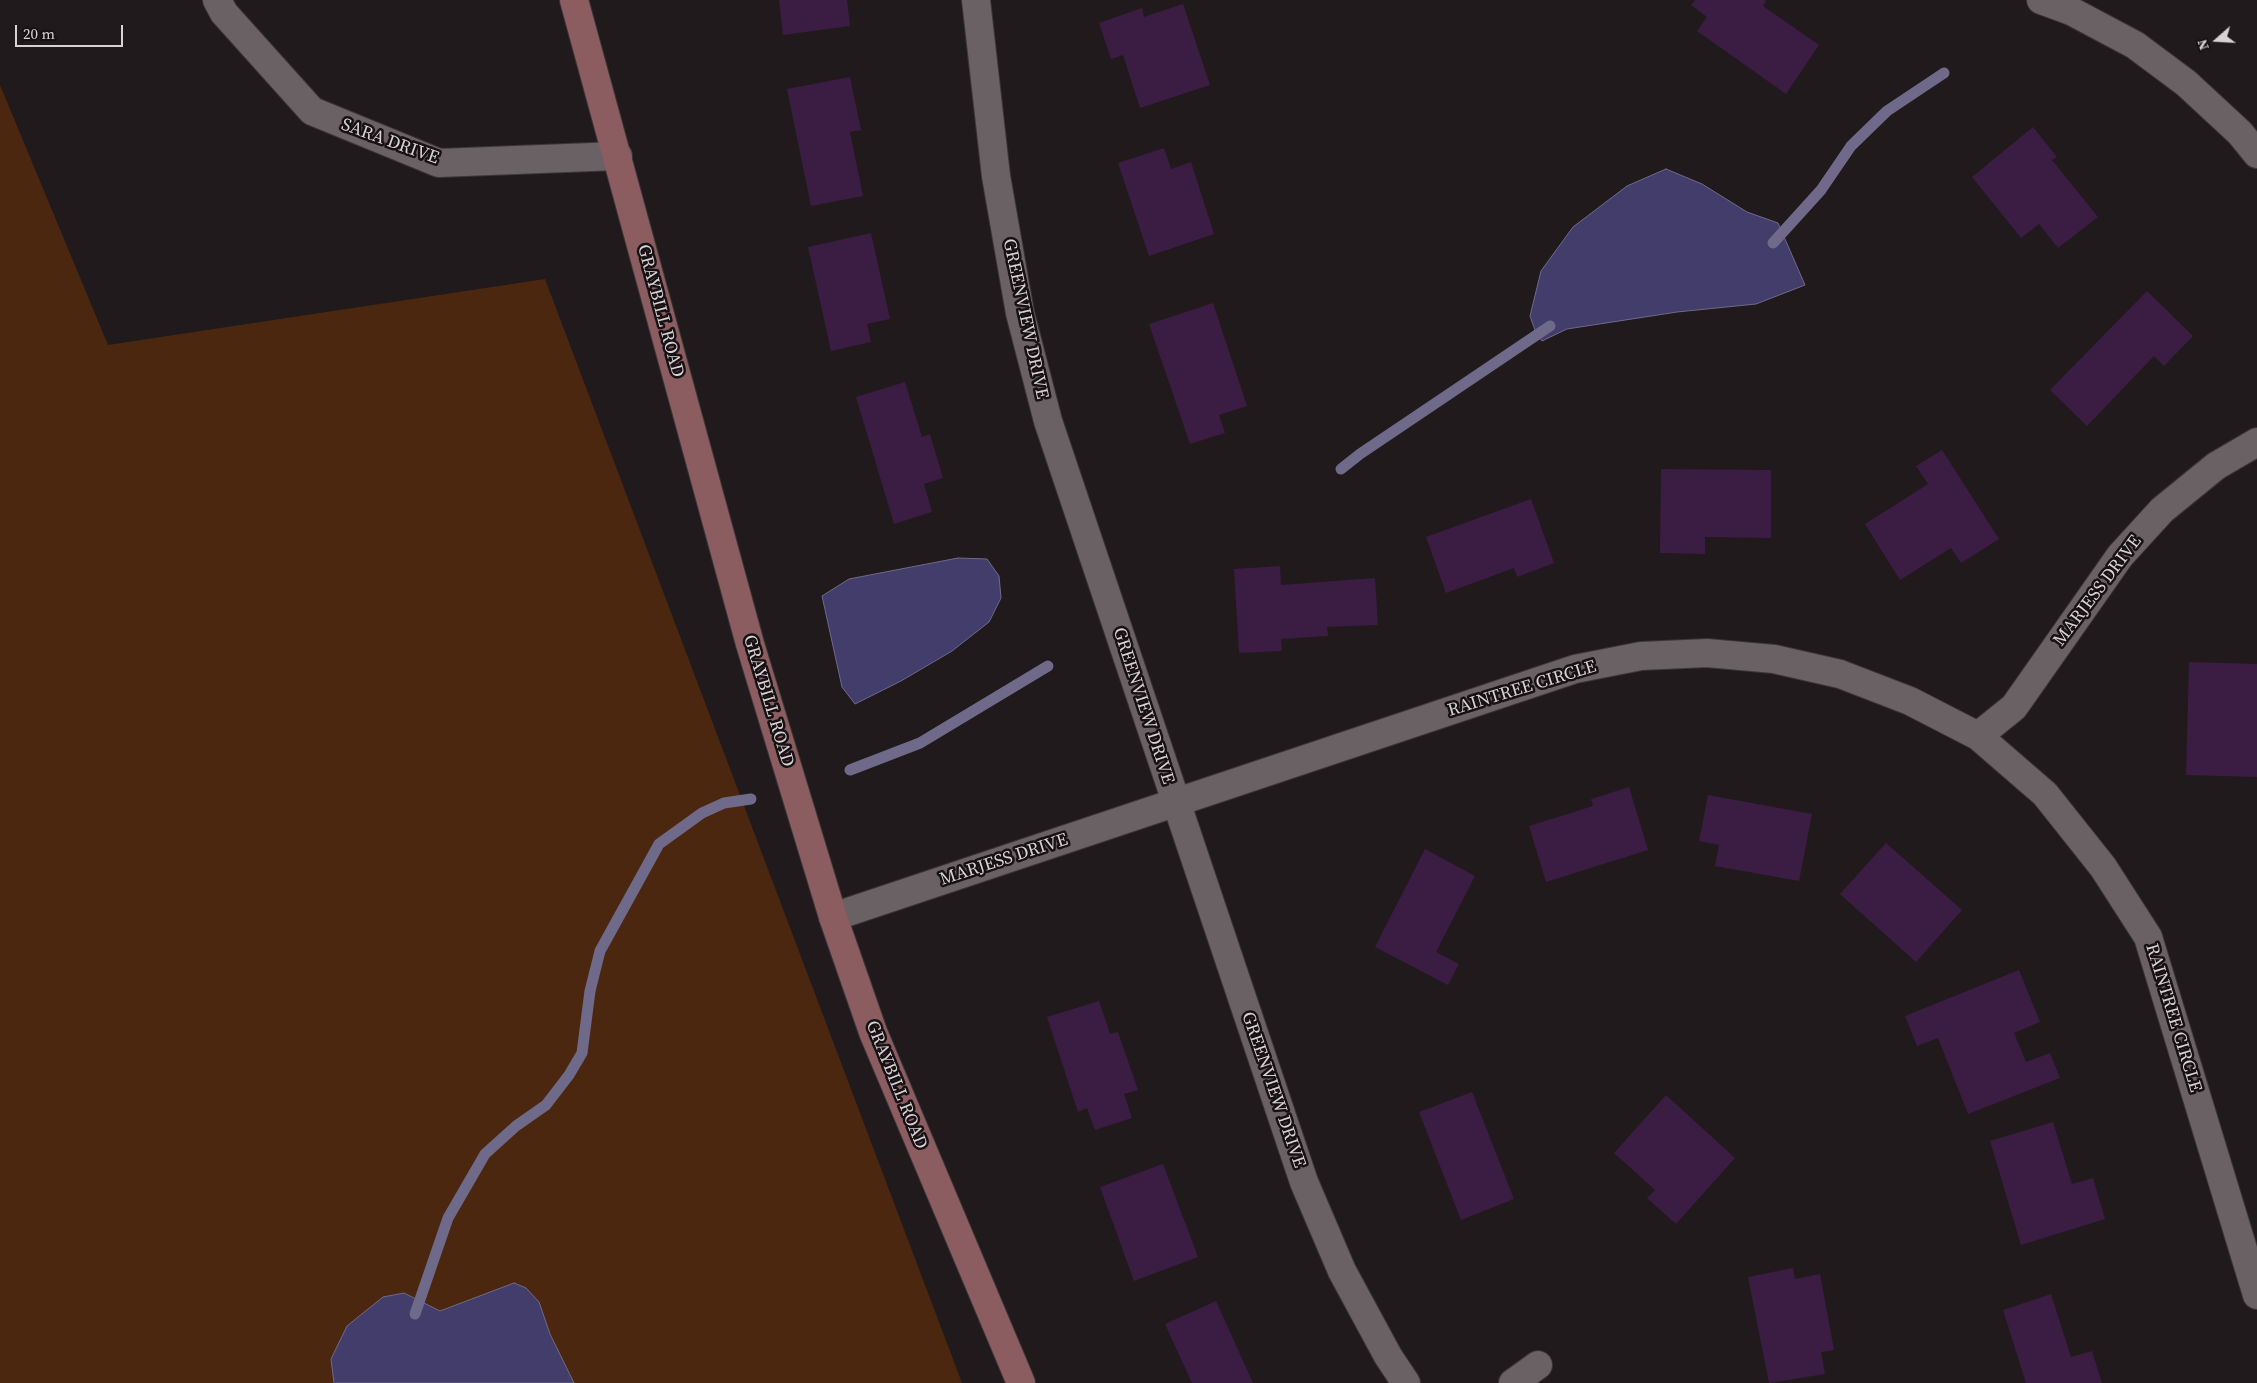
<!DOCTYPE html>
<html>
<head>
<meta charset="utf-8">
<style>
	body { margin:0 }
	#map { position:relative; width:2257px; height:1383px; overflow:hidden; background:#211a1d; font-family:"Source Serif 4",serif }
	canvas { display:block }
	.north { position:absolute; left:2192px; top:15px; width:50px; height:50px; -webkit-text-stroke:4px #181114; paint-order:stroke; rotate:251deg; font-size:14px; font-weight:700; line-height:20px; text-align:center; color:#d7d2d4 }
	.north::after { content:''; display:block; margin:auto; width:18px; height:22px; background:#d7d2d4; clip-path:polygon(50% 0,100% 100%,50% 72%,0 100%) }
	.scale { position:absolute; left:15px; top:25px; width:108px; height:22px; box-sizing:border-box; border:2px solid #d7d2d4; border-top:0; padding-left:6px; font-size:15px; line-height:18px; white-space:nowrap; color:#d7d2d4; -webkit-text-stroke:4px #181114; paint-order:stroke }
</style>
</head>
<body>
<div id="map">
<canvas width="2257" height="1383"></canvas>
<div class="north">N</div>
<div class="scale">20 m</div>
</div>
<script>
const ctx = document.querySelector('canvas').getContext('2d');
ctx.lineJoin = 'round';
function fillPath(path, color) {
  ctx.fillStyle = color;
  ctx.fill(path, 'evenodd');
}
function toPath(rows) {
  const path = new Path2D();
  for (const r of rows) {
    path.moveTo(r[0], r[1]);
    for (let i = 2; i < r.length; i += 2) path.lineTo(r[i], r[i + 1]);
  }
  return path;
}
function stroke(path, color, width, dash) {
  ctx.strokeStyle = color;
  ctx.lineWidth = width;
  ctx.lineCap = dash ? 'butt' : 'round';
  ctx.setLineDash(dash || []);
  ctx.stroke(path);
}
function label(font, color, halo, rows, align = 'center') {
  ctx.font = font + ' "Source Serif 4",serif';
  ctx.lineWidth = 5;
  ctx.setLineDash([]);
  ctx.textBaseline = 'middle';
  ctx.strokeStyle = halo;
  ctx.fillStyle = color;
  for (const [text, x, y, turn = 0] of rows) {
    ctx.save();
    ctx.translate(x, y);
    ctx.rotate((+turn || 0) * Math.PI / 180);
    ctx.textAlign = isNaN(turn) ? turn : align;
    if (halo) ctx.strokeText(text, 0, 0);
    ctx.fillText(text, 0, 0);
    ctx.restore();
  }
}
const green = toPath([
	[0,85,108,345,545,279,962,1383,0,1383]
]);
const water = toPath([
	[1666,169,1702,184,1747,212,1778,223,1805,285,1756,304,1677,312,1567,329,1542,341,1536,333,1530,316,1541,271,1573,227,1627,186,1666,169],
	[958,558,987,559,999,576,1001,598,989,622,952,651,901,681,855,704,842,687,822,596,849,579,958,558],
	[514,1283,526,1288,539,1302,550,1334,574,1383,334,1383,331,1359,347,1326,383,1297,404,1293,440,1311,514,1283]
]);
const stream = toPath([
	[1773,243,1821,190,1851,146,1887,111,1944,73],
	[1341,469,1360,454,1550,326],
	[850,770,920,743,1048,666],
	[415,1314,448,1218,485,1154,516,1126,546,1105,569,1075,582,1053,590,991,600,951,659,844,702,813,724,803,751,799]
]);
const building = toPath([
	[779,0,847,0,850,26,783,35],
	[1695,0,1765,0,1766,1,1763,6,1819,45,1786,94,1697,31,1707,17,1691,5],
	[1183,4,1210,85,1140,108,1123,55,1111,59,1099,23,1142,8,1144,17],
	[850,77,861,130,850,132,863,196,811,206,787,89],
	[2033,127,2057,157,2052,160,2098,217,2058,248,2039,224,2021,238,1972,177],
	[1164,148,1171,169,1191,162,1214,234,1149,256,1118,163],
	[871,233,890,319,867,324,871,342,831,351,808,247],
	[2147,291,2193,336,2164,366,2154,356,2087,426,2050,390],
	[1213,303,1247,406,1219,415,1225,433,1190,444,1149,324],
	[905,382,922,437,930,434,943,478,924,484,932,512,894,524,856,397],
	[1942,450,1999,539,1961,563,1951,548,1900,580,1865,524,1928,484,1916,466],
	[1661,469,1771,470,1771,538,1705,537,1705,554,1660,553],
	[1531,499,1554,563,1517,577,1514,568,1446,593,1426,537],
	[1280,566,1281,585,1375,578,1378,625,1327,627,1328,636,1281,639,1282,651,1239,653,1234,569],
	[2189,662,2257,664,2257,777,2186,775],
	[1629,787,1648,850,1546,882,1529,826,1593,806,1591,799],
	[1708,795,1812,814,1799,881,1715,866,1719,845,1699,841],
	[1886,843,1962,910,1916,962,1840,894],
	[1425,849,1475,876,1436,952,1459,964,1448,985,1375,947],
	[2019,970,2040,1022,2014,1033,2026,1062,2050,1053,2060,1078,1968,1114,1938,1038,1917,1046,1905,1016],
	[1099,1001,1110,1034,1118,1032,1138,1090,1124,1094,1132,1118,1095,1130,1087,1108,1078,1112,1047,1017],
	[1472,1092,1514,1199,1461,1220,1419,1112],
	[1666,1095,1735,1158,1676,1224,1647,1198,1655,1190,1614,1153],
	[2053,1122,2072,1184,2093,1178,2105,1219,2021,1245,1990,1141],
	[1163,1164,1198,1257,1134,1281,1100,1187],
	[1793,1268,1795,1279,1820,1274,1834,1350,1821,1352,1825,1374,1769,1383,1748,1277],
	[2051,1294,2071,1357,2092,1351,2102,1383,2026,1383,2003,1310],
	[1216,1301,1253,1383,1192,1383,1165,1324]
]);
const street = toPath([
	[217,0,224,13,312,111,439,163,618,156],
	[976,0,996,176,1020,313,1048,421,1304,1182,1342,1271,1388,1356,1406,1383],
	[2041,0,2071,11,2135,45,2186,83,2240,133,2257,154],
	[1978,736,2014,707,2120,556,2162,510,2216,466,2257,442],
	[833,917,1575,669,1641,656,1707,653,1774,659,1840,674,1910,701,1978,736,2045,794,2103,867,2148,937,2257,1295],
	[1513,1383,1538,1365]
]);
const secondary = toPath([
	[574,0,750,644,833,917,873,1032,1021,1383]
]);
const streetNames = [
	["SARA DRIVE",390,142,20],
	["GRAYBILL ROAD",660,311,75],
	["GREENVIEW DRIVE",1025,319,78],
	["MARJESS DRIVE",2098,591,-53],
	["RAINTREE CIRCLE",1522,689,-17],
	["GRAYBILL ROAD",768,701,73],
	["GREENVIEW DRIVE",1143,706,72],
	["MARJESS DRIVE",1004,860,-18],
	["RAINTREE CIRCLE",2173,1018,73],
	["GRAYBILL ROAD",896,1085,68],
	["GREENVIEW DRIVE",1273,1090,71]
];
fillPath(green, '#4b270f');
fillPath(water, '#423d6a');
stroke(water, '#6f6a8a', 1);
stroke(stream, '#6f6a8a', 11);
fillPath(building, '#3b1c43');
stroke(street, '#3b3638', 30);
stroke(secondary, '#3b3638', 30);
stroke(street, '#696164', 28);
stroke(secondary, '#8b5c60', 28);
label('18px', '#d7d2d4', '#181114', streetNames);
</script>
</body>
</html>
